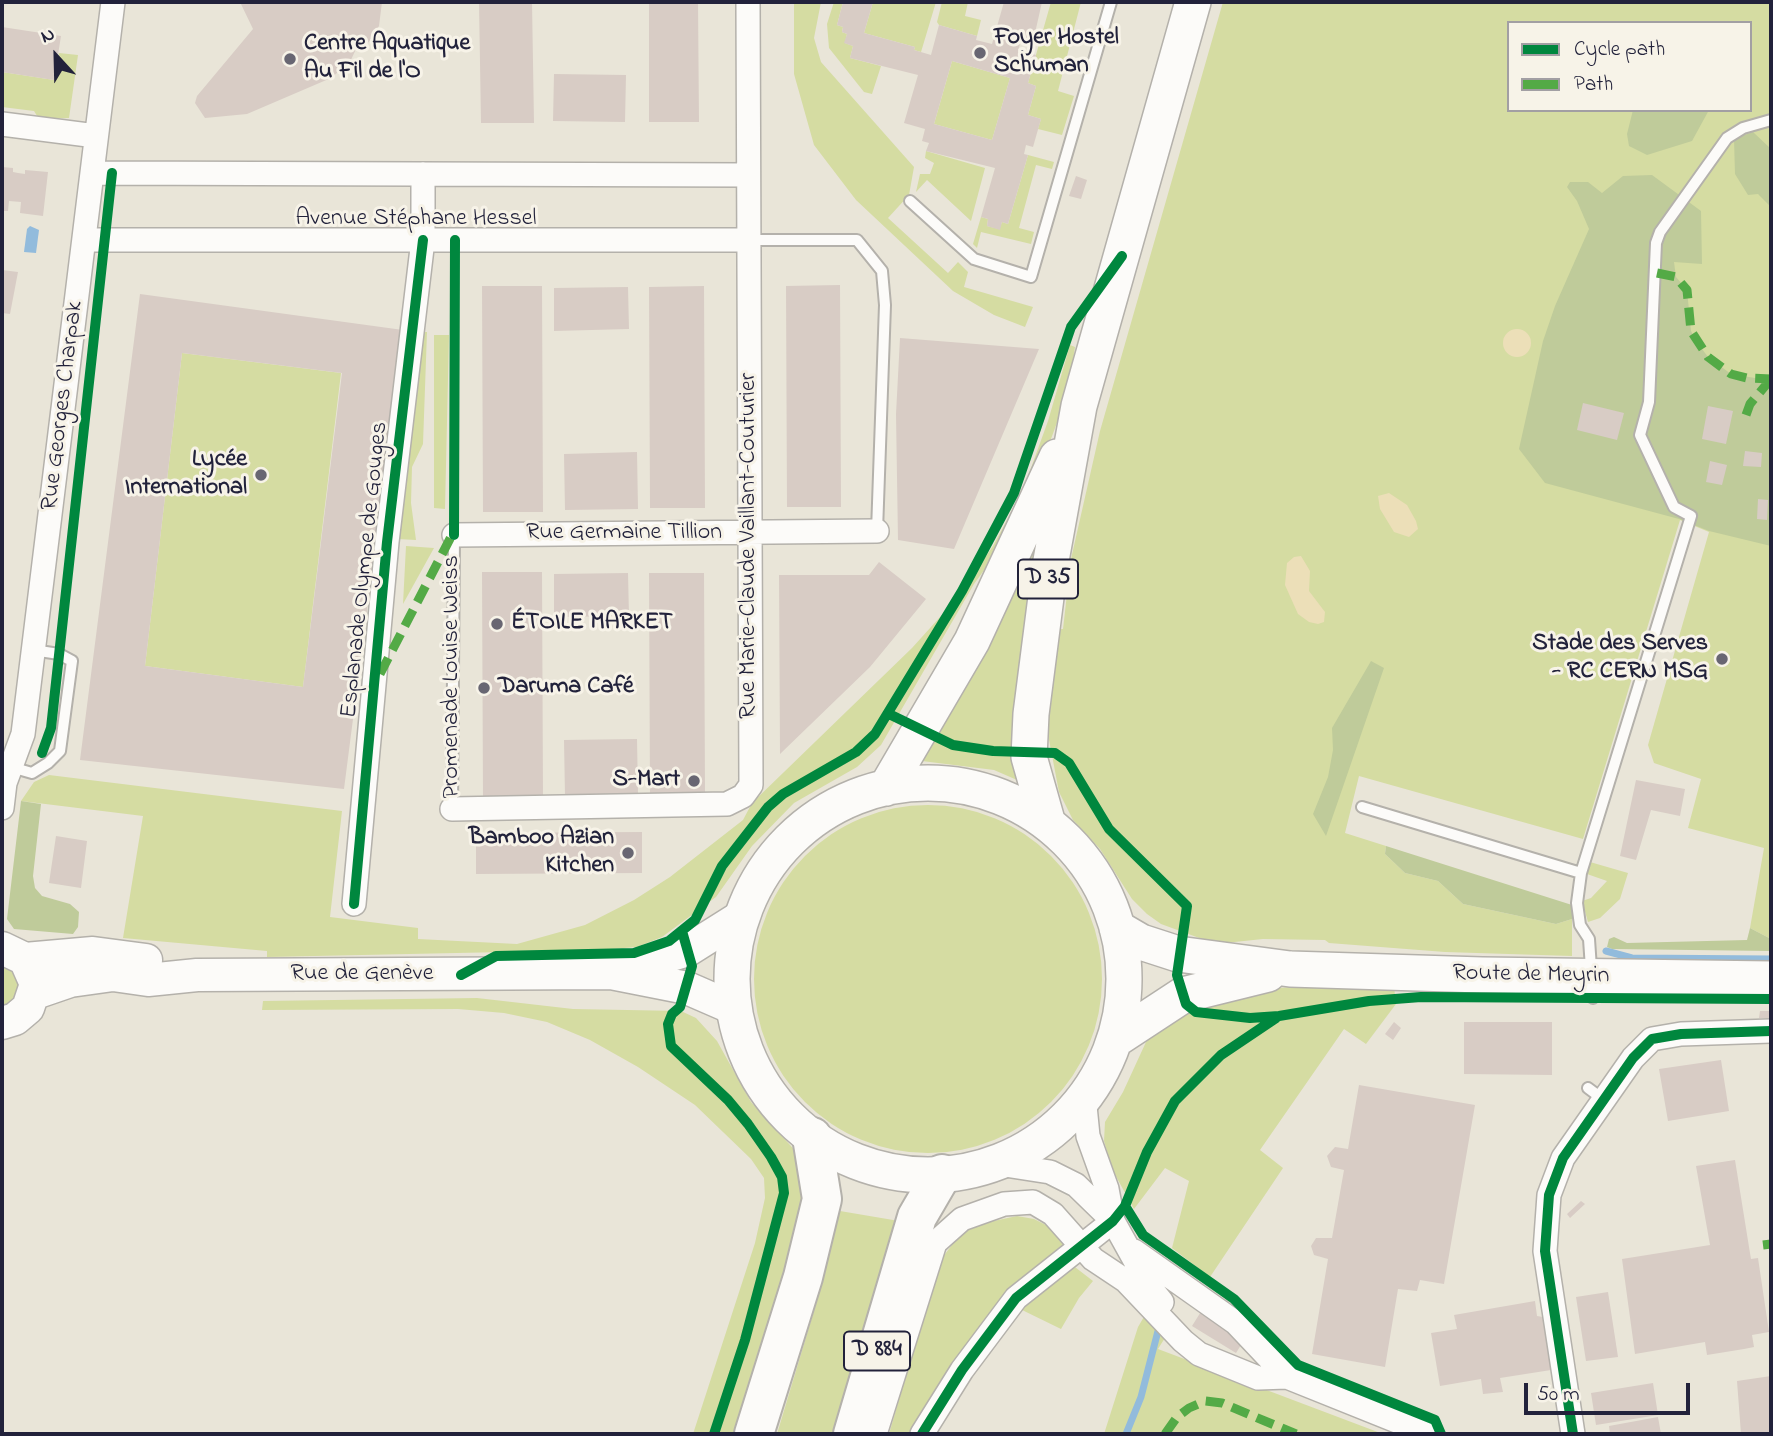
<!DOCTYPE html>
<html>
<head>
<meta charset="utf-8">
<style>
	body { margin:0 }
	#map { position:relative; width:1773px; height:1436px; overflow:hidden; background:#e9e5d8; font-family:"Indie Flower",sans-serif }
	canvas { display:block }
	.frame { position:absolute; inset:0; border:4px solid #22223b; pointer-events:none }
	.legend { position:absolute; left:1507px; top:21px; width:245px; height:91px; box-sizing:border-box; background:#f7f3e8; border:2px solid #a29fa3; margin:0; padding:9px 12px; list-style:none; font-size:21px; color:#22223b }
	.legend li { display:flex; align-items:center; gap:14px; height:35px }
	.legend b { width:35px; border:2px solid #a29fa3 }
	.north { position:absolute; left:21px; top:21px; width:70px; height:70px; -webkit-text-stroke:5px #f7f3e8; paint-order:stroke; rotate:338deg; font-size:19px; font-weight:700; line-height:28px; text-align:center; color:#22223b }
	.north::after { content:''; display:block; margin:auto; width:24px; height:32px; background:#22223b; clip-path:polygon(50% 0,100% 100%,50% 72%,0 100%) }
	.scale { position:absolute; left:1524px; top:1383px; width:166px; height:32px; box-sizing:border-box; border:4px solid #22223b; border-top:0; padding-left:9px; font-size:21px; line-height:24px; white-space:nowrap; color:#22223b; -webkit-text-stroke:5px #f7f3e8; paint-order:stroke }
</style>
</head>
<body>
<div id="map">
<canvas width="1773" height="1436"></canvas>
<div class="frame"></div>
<ul class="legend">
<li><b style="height:9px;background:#00873e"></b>Cycle path</li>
<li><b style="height:9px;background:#53aa46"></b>Path</li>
</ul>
<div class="north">N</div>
<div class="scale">50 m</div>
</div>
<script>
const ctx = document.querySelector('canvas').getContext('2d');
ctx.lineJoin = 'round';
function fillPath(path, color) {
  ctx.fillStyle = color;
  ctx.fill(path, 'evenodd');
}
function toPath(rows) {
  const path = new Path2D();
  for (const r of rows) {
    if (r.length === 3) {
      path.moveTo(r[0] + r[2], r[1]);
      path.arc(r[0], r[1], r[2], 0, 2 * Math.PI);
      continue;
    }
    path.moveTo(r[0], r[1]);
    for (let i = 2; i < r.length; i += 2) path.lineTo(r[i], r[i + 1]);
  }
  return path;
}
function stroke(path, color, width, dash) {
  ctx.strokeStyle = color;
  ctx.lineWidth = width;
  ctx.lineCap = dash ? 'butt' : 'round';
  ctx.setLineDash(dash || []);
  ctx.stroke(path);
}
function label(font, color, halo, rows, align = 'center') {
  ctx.font = font + ' "Indie Flower",sans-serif';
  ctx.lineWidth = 6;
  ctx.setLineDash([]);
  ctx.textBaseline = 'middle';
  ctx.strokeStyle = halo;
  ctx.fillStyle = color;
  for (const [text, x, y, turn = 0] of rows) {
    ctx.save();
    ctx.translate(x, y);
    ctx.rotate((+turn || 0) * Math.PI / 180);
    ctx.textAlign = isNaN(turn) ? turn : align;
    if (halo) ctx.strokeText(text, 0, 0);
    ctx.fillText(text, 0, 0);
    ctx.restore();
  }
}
const green = toPath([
	[794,2,821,2,814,38,821,62,914,167,909,195,888,218,948,273,958,262,968,272,964,287,1033,307,1025,327,994,315,953,291,856,200,814,145,794,74],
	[834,2,843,2,837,25,843,27,842,32,847,34,845,43,853,46,850,58,881,66,872,94,864,92,829,48,827,24],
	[873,2,936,2,921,52,914,50,915,47,864,33],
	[942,2,968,2,965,16,981,20,977,36,939,25,937,22],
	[1051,2,1081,2,1058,91,1074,96,1062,135,1038,129,1041,119,1028,115,1036,86,1028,83],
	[1223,2,1771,2,1771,939,1750,928,1764,848,1688,828,1701,779,1654,763,1648,745,1709,532,1680,520,1583,839,1359,776,1345,833,1386,846,1385,854,1405,873,1438,881,1463,904,1556,924,1572,919,1572,956,1445,952,1329,943,1325,940,1263,939,1225,943,1202,939,1161,924,1147,914,1132,899,1100,849,1073,820,1059,792,1046,724,1053,629,1063,629,1071,559,1100,431],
	[1509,23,1750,23,1750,110,1509,110],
	[59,53,78,55,69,118,39,119,34,111,2,107,2,72,54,80],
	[952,61,1010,78,992,140,934,124],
	[926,151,985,168,971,221,927,180,916,192,920,174,930,174,934,163,925,158],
	[1028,155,1054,162,1052,169,1036,165,1019,228,1034,232,1031,244,981,232,977,248,973,244,981,217,988,219,987,226,999,229,1002,222,1008,224],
	[421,332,427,332,423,444,412,467,411,503,416,540,397,539],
	[434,335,449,335,445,509,434,508],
	[1070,345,1075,347,1069,390,1037,477,995,555,974,584,881,745,857,767,794,803,752,846,716,897,662,937,637,947,599,950,267,957,267,951,123,938,143,816,21,801,34,782,49,775,342,811,330,917,418,928,418,939,517,944,585,925,634,900,670,877,743,820,752,803,912,648,958,597,993,546,1023,490,1048,421],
	[182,353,341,373,303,687,145,666],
	[1053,489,1024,783,994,770,922,761],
	[406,546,434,548,403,604],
	[928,979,174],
	[1590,862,1628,873,1620,899,1600,918,1588,922,1582,901,1591,898,1607,881,1587,874],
	[2,964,15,971,20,981,19,992,12,1001,2,1006],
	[1331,984,1394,986,1396,1004,1366,1044,1344,1029,1260,1150,1283,1168,1210,1277,1172,1248,1189,1181,1165,1168,1134,1209,1113,1171,1104,1141,1105,1122,1123,1092,1146,1042,1167,1013,1266,989],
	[477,998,573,1009,681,1011,696,1018,717,1041,751,1102,800,1156,812,1190,738,1434,693,1434,755,1243,765,1198,764,1178,751,1159,695,1105,638,1067,590,1040,547,1022,504,1013,458,1009,262,1010,263,1001],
	[840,1211,899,1221,839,1434,777,1434,816,1304],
	[1017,1216,1034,1219,1054,1229,1065,1248,912,1434,889,1434,939,1262,961,1233,989,1222],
	[1071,1264,1093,1281,1079,1298,1061,1329,1020,1309],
	[1148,1310,1168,1333,1158,1349,1383,1434,1104,1434,1138,1327]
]);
const forest = toPath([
	[1633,110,1709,110,1692,141,1647,155,1629,146,1627,134],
	[1753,132,1771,149,1771,207,1758,194,1748,195,1735,174,1734,139],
	[1652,175,1701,211,1702,264,1674,262,1676,277,1687,290,1691,331,1696,341,1708,357,1731,374,1761,379,1771,386,1771,546,1709,531,1679,519,1545,483,1519,449,1543,341,1555,306,1589,229,1577,201,1567,187,1570,182,1588,182,1602,193,1623,176],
	[1371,661,1384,668,1326,836,1313,814,1328,777,1333,750,1332,728],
	[21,801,41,804,33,876,35,888,42,896,70,904,79,912,78,927,73,934,14,929,7,919],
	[1386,846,1572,905,1572,919,1556,924,1463,904,1438,881,1405,873,1385,854],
	[1750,928,1771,939,1771,951,1612,949,1607,947,1609,939,1614,937,1627,943,1747,940]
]);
const sand = toPath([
	[1517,343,14],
	[1389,493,1407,505,1416,521,1418,529,1409,537,1394,532,1380,509,1378,496],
	[1301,556,1310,571,1309,591,1325,612,1324,622,1318,624,1309,622,1298,614,1285,585,1287,563,1294,557]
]);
const water = toPath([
	[30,226,39,230,36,253,24,252,27,229]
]);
const stream = toPath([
	[1606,951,1632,958,1771,959],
	[1126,1434,1141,1397,1159,1327]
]);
const building = toPath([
	[240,2,382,2,379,26,369,42,356,49,350,62,331,78,247,114,205,118,195,103,197,96,253,29],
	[479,2,532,2,534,123,481,123],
	[649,2,698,2,699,122,649,122],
	[843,2,873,2,864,33,915,47,914,50,931,55,939,25,977,36,976,40,992,44,1004,2,1042,2,1033,42,1022,39,1018,50,1036,55,1028,83,1036,86,1028,115,1041,119,1033,147,1026,145,1024,154,1028,155,1008,224,1002,222,1000,230,987,226,988,219,981,217,995,168,926,151,929,143,922,141,925,129,904,123,918,75,850,58,853,46,844,43,847,34,842,32,843,27,837,25],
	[952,61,1010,78,992,140,934,124],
	[2,27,61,36,54,80,2,72],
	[554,74,626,75,625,122,553,121],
	[2,167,13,168,13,172,18,173,25,174,25,170,48,172,43,216,20,213,21,202,9,201,8,211,2,211],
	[1076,176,1087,180,1081,199,1069,196],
	[384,218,390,219,389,233,383,232],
	[2,270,18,272,10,314,2,313],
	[840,285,841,507,787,507,786,286],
	[482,286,542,286,543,512,483,512],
	[704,286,705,508,650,508,649,287],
	[628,287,629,329,554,331,554,288],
	[140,294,403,330,344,789,80,760],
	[182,353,342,373,303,687,145,666],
	[900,338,1039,349,954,549,898,540,896,414],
	[1583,403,1624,413,1617,440,1577,430],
	[1708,406,1733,411,1726,444,1702,439],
	[1745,451,1762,453,1761,467,1743,466],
	[637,452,638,509,565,510,564,454],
	[1710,461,1727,465,1722,485,1706,482],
	[1758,499,1768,500,1767,520,1757,519],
	[879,562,926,599,870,667,780,754,779,575,869,575],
	[482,572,542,572,543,798,483,798],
	[628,573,629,616,554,617,554,574],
	[649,573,704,573,705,794,650,795],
	[637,739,638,795,565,796,564,740],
	[1636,780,1685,789,1680,816,1651,810,1636,860,1620,856],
	[642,832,642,873,476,874,476,833],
	[56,836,87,841,81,888,49,883],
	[1760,1011,1771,1011,1771,1018,1759,1018],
	[1394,1022,1401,1028,1393,1040,1385,1034],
	[1464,1022,1552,1022,1552,1075,1464,1074],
	[1721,1060,1729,1111,1668,1121,1659,1069],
	[1359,1085,1475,1105,1444,1284,1420,1280,1417,1291,1398,1289,1385,1367,1312,1354,1328,1259,1314,1255,1311,1246,1316,1238,1332,1238,1344,1170,1331,1167,1327,1156,1335,1147,1348,1149],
	[1735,1160,1749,1247,1751,1259,1758,1258,1769,1332,1752,1335,1754,1347,1744,1349,1707,1355,1705,1342,1635,1354,1622,1259,1710,1245,1696,1166],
	[1581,1201,1585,1204,1570,1218,1567,1214],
	[1230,1297,5.5],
	[1608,1292,1618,1357,1586,1361,1576,1297],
	[1535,1301,1537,1316,1543,1317,1551,1370,1500,1378,1503,1392,1483,1394,1481,1379,1440,1386,1431,1333,1457,1329,1454,1315],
	[1202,1310,1246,1337,1236,1353,1192,1326],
	[1771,1376,1771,1434,1741,1434,1737,1381],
	[1653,1383,1658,1415,1596,1425,1591,1393],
	[1658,1417,1661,1434,1610,1434,1609,1426]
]);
const lane = toPath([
	[910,201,974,259,1031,277,1111,2],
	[748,240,857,240,882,271,885,305,877,531],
	[11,767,32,773,48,763,60,751,72,661,59,654,33,650],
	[1362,807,1581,873],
	[452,812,454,535],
	[1593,998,1589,939,1580,925,1577,903,1581,873,1691,516,1674,507,1640,435,1649,402,1656,243,1660,232,1727,138,1743,128,1771,120],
	[1588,1088,1604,1100]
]);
const street = toPath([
	[2,124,96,136],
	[92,173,748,175],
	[84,240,748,240],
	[454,535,877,531],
	[2,808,5,783,23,734,113,2],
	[452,809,727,804,743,796,751,785,748,2],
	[354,904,387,542,423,240,423,174],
	[1084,1096,1088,1136,1107,1189,1113,1221],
	[992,1163,1050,1172,1076,1185,1113,1221,1149,1286,1162,1302],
	[1134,1251,1236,1323,1287,1377],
	[1274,1375,1287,1377,1429,1434],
	[875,1434,935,1243,962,1219,1004,1204,1033,1202,1053,1214,1093,1259,1126,1281,1183,1341,1199,1354,1258,1378,1287,1377],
	[922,1434,962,1370,1016,1298,1113,1221],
	[1573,1434,1545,1251,1549,1195,1563,1158,1633,1058,1652,1039,1681,1034,1771,1031]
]);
const secondary = toPath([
	[2,948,25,959,36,984,28,1008,15,1019,2,1023],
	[25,959,93,953,146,960],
	[619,971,688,950,742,916],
	[35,993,70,981,113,975,148,980,197,975,611,973,687,988,733,1008]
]);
const primary = toPath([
	[928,979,196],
	[886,788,972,641,1057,457],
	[1048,824,1029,757,1031,714,1050,566,1079,406,1193,2],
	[1117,928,1141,942,1178,954,1290,969,1482,975,1771,979],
	[1116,1039,1183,995,1268,974]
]);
const highway = toPath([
	[754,1434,803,1277,822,1199,812,1137],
	[853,1434,917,1217,942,1174]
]);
const quiet = toPath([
	[1657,273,1676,277,1687,290,1691,331,1708,357,1731,374,1747,378,1771,379],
	[1746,415,1750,404,1771,379],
	[380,674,454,531],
	[1763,1245,1771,1244],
	[1165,1434,1177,1417,1189,1408,1205,1401,1222,1403,1296,1434]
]);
const cycleway = toPath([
	[454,535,455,240],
	[889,714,953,745,993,751,1055,753,1069,763,1109,829,1187,906,1177,975,1186,1004,1196,1012,1250,1018,1279,1016,1369,1001,1421,997,1771,999],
	[42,753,51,728,112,173],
	[354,904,387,542,423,240],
	[682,931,692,966,680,1007,672,1014,668,1024,671,1046,728,1100,748,1124,771,1157,782,1177,784,1193,745,1340,714,1434],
	[461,975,496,956,634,953,669,941,695,920,722,866,768,807,783,794,856,752,875,734,962,591,1014,493,1071,327,1122,256],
	[1125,1206,1143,1235,1234,1299,1298,1365,1435,1420,1441,1434],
	[922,1434,962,1370,1016,1298,1113,1221,1125,1206,1147,1152,1175,1101,1221,1055,1276,1018],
	[1573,1434,1545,1251,1549,1195,1563,1158,1633,1058,1652,1039,1681,1034,1771,1031]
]);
const markers = [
	[980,53,7,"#686672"],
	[290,59,7,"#686672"],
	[261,475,7,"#686672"],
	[497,624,7,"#686672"],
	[1722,659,7,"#686672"],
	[484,688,7,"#686672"],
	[694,781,7,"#686672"],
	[628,853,7,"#686672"]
];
const shields = [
	[1048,579,60],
	[877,1351,66]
];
const shieldNames = [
	["D 35",1048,579],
	["D 884",877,1351]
];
const poiNames = [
	["Foyer Hostel",994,39],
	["Schuman",994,67],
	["Centre Aquatique",304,45],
	["Au Fil de l'O",304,73],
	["Lycée",247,461,"right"],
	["International",247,489,"right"],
	["ÉTOILE MARKET",511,624],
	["Stade des Serves",1708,645,"right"],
	["- RC CERN MSG",1708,673,"right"],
	["Daruma Café",498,688],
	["S-Mart",680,781,"right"],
	["Bamboo Azian",614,839,"right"],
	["Kitchen",614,867,"right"]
];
const streetNames = [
	["Avenue Stéphane Hessel",416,220],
	["Rue Georges Charpak",64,406,-83],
	["Rue Germaine Tillion",624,534],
	["Rue Marie-Claude Vaillant-Couturier",750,546,-90],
	["Esplanade Olympe de Gouges",366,570,-84],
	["Promenade Louise Weiss",453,677,-90],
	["Rue de Genève",362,975],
	["Route de Meyrin",1531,976,1]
];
fillPath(green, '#d5dca2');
fillPath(forest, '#bfcb9a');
fillPath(sand, '#ecdfb8');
fillPath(water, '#92bbdc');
stroke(stream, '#92bbdc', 7);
fillPath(building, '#d8ccc5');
stroke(lane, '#b4b1ab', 14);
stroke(street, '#b4b1ab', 26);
stroke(secondary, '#b4b1ab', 35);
stroke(primary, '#b4b1ab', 38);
stroke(highway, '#b4b1ab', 42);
stroke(lane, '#fcfbf9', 10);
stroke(street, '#fcfbf9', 23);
stroke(secondary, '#fcfbf9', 32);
stroke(primary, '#fcfbf9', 35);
stroke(highway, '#fcfbf9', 38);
stroke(quiet, '#53aa46', 9, [18, 9]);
stroke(cycleway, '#00873e', 10);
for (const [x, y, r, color] of markers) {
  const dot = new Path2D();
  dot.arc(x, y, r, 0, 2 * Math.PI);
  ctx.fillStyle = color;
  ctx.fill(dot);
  stroke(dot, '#f7f3e8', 2.5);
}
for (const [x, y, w] of shields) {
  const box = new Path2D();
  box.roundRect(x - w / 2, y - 19.5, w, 39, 5);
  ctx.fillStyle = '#f7f3e8';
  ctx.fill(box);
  stroke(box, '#22223b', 2);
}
label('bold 23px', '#22223b', null, shieldNames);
label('bold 24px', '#22223b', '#f7f3e8', poiNames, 'left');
label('24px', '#22223b', '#f7f3e8', streetNames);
</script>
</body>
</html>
